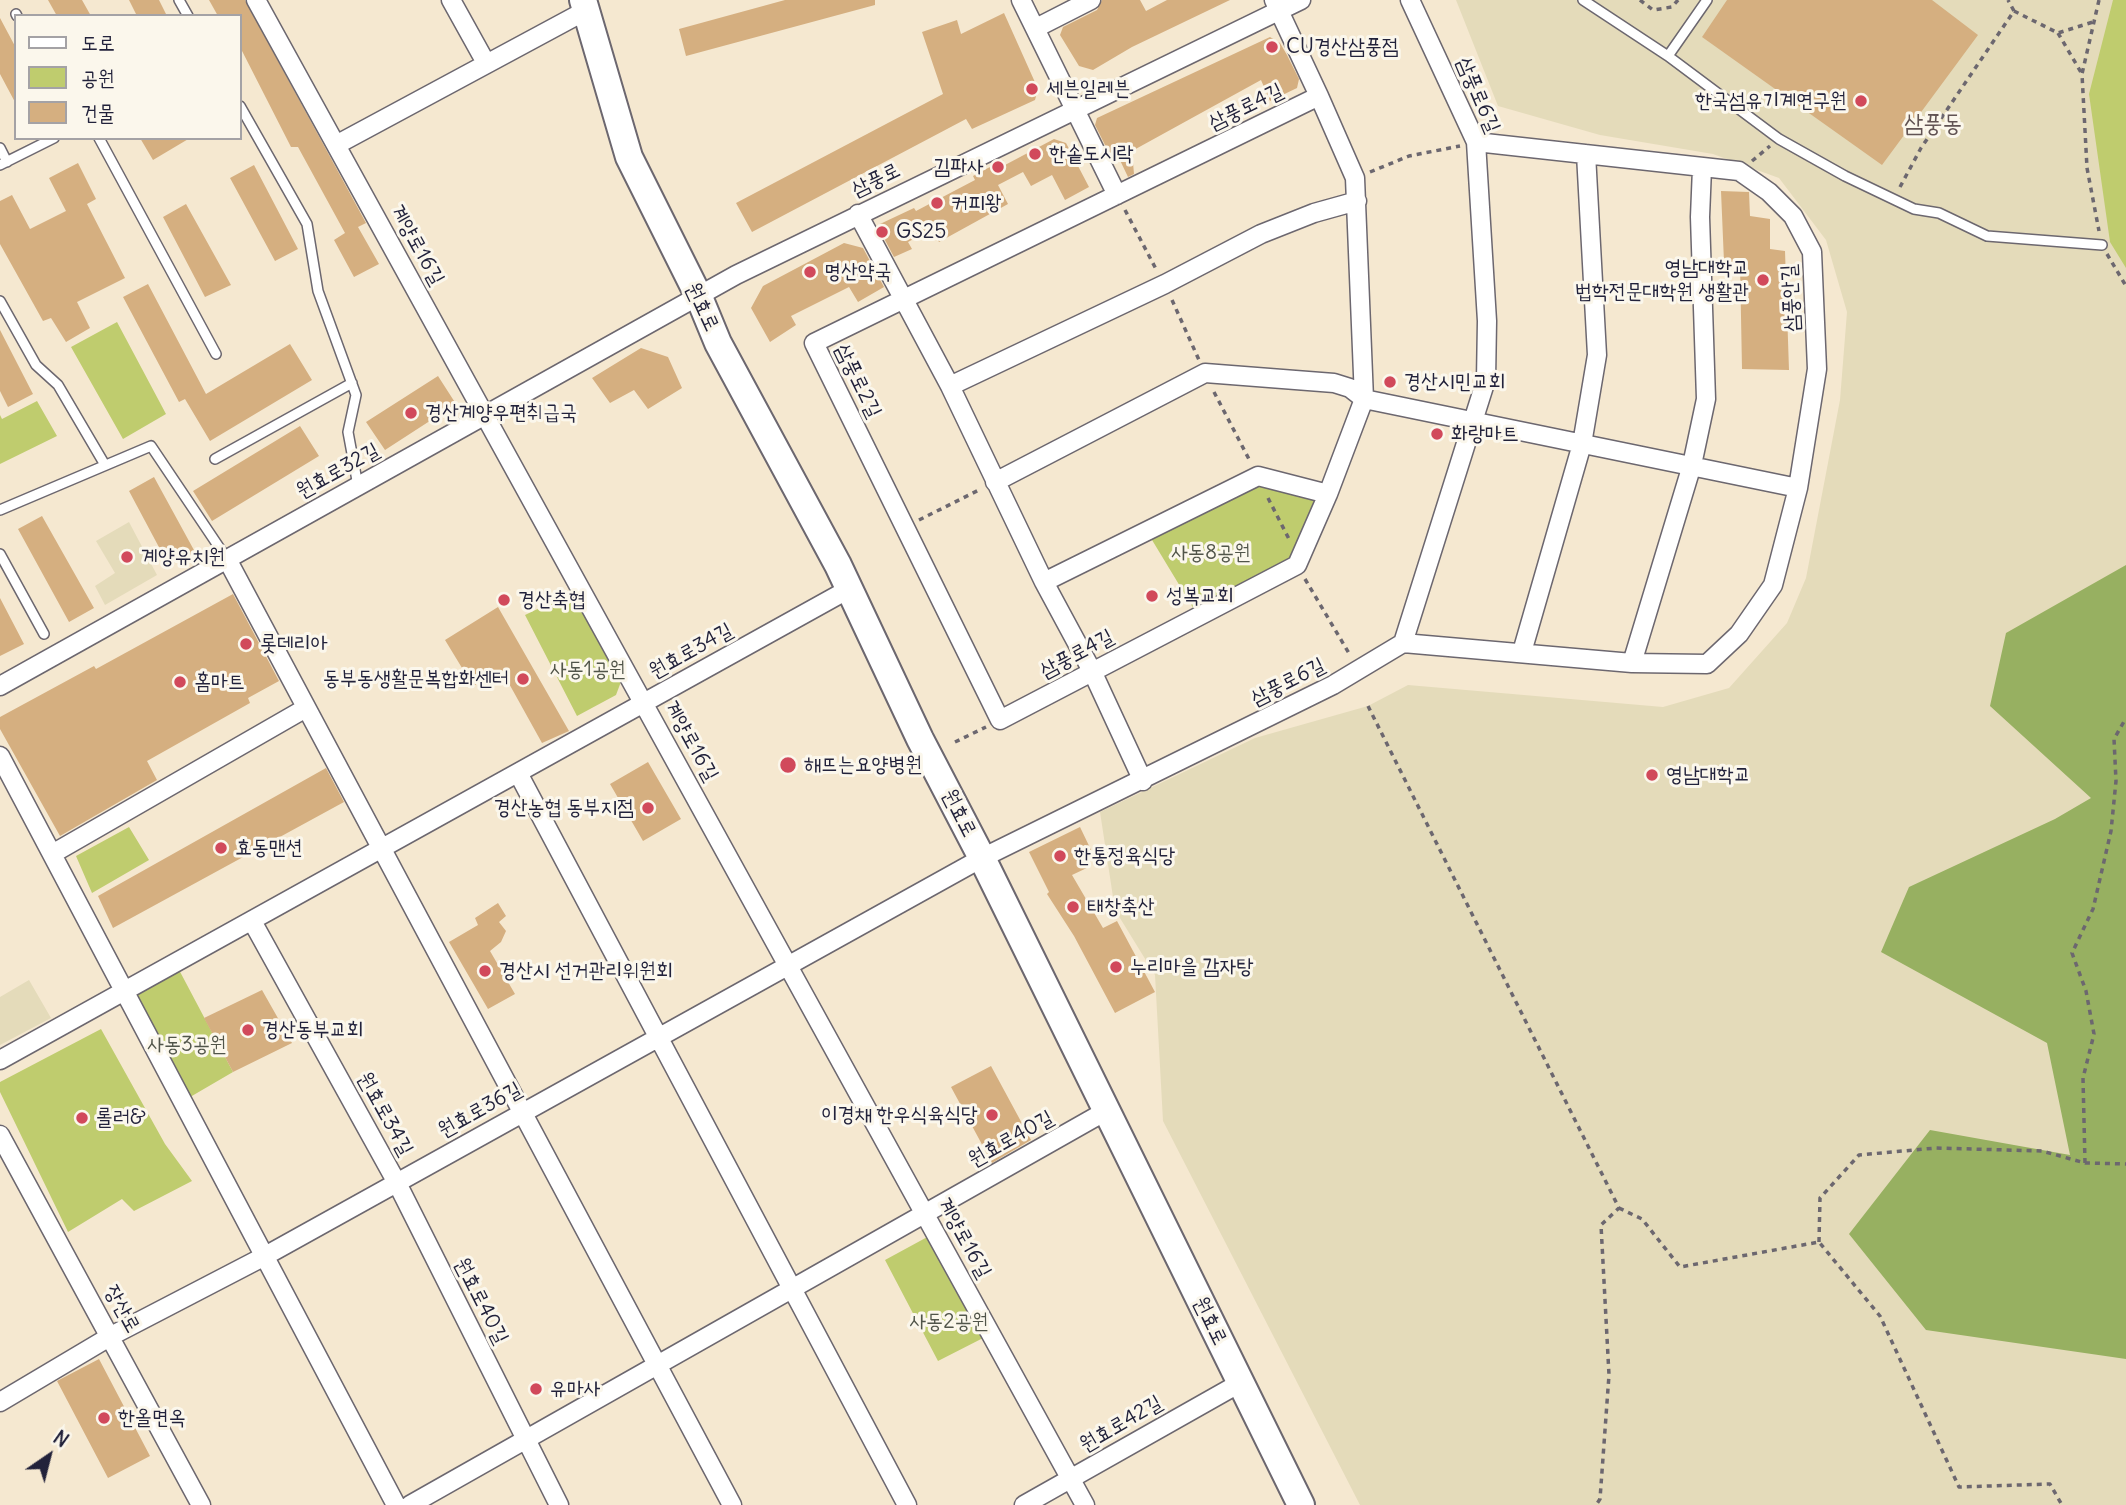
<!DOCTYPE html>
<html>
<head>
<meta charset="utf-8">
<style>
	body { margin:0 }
	#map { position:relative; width:2126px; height:1505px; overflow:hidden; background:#f5e8d0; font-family:Delius,"Poor Story",sans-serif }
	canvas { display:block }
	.legend { position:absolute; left:14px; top:14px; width:228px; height:126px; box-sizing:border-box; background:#fbf7ec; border:2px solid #a4a2a5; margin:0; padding:9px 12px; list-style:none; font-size:21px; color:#22223b }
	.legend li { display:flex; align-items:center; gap:14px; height:35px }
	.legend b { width:35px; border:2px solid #a4a2a5 }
	.north { position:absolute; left:14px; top:1421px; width:70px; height:70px; -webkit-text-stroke:5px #fbf7ec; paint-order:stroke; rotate:35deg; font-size:19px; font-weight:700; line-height:28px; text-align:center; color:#22223b }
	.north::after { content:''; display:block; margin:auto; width:24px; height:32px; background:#22223b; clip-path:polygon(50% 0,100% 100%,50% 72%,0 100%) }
</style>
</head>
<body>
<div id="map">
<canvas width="2126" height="1505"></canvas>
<ul class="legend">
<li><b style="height:9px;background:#fff"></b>도로</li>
<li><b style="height:19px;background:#bfcc6e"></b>공원</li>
<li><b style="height:19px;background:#d5af80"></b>건물</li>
</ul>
<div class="north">N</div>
</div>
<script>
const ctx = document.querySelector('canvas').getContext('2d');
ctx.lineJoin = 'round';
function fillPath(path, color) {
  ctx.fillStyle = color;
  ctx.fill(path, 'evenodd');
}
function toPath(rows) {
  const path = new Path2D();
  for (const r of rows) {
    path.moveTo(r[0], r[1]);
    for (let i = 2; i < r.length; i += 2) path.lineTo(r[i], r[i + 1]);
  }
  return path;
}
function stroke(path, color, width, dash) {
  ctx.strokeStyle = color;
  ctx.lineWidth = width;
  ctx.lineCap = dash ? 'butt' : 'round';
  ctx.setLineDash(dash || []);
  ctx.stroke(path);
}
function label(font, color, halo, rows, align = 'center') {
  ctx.font = font + ' Delius,"Poor Story",sans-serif';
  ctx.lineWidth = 6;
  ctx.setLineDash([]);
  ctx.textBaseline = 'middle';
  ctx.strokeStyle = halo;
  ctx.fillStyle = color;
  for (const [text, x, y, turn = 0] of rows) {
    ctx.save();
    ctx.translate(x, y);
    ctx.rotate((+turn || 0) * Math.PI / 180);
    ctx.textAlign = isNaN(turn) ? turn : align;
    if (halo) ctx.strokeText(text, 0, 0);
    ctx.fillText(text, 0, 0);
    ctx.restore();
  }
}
const built = toPath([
	[1456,0,2126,0,2126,1505,1360,1505,1163,1121,1155,975,1115,910,1100,812,1255,738,1368,706,1408,685,1663,707,1729,688,1787,623,1806,578,1840,400,1847,312,1826,240,1779,178,1713,154,1600,135,1498,106],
	[129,522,157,575,105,605,95,586,115,573,96,541],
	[29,980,51,1018,0,1045,0,997]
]);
const green = toPath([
	[2113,0,2126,0,2126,268,2110,242,2089,94],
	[117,322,166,414,123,439,71,347],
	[37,401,57,436,0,464,0,415,2,419],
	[1258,481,1319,500,1295,557,1195,611,1149,535],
	[579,589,622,679,616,695,577,716,525,615],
	[129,827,149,860,92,893,76,856],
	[177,966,233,1072,185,1100,132,999,140,988],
	[101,1029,165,1144,192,1181,134,1211,122,1199,68,1232,0,1092,0,1082],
	[931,1235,987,1336,938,1361,885,1260]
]);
const forest = toPath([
	[2126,565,2126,1359,1926,1330,1849,1234,1930,1130,2070,1155,2047,1043,1881,952,1909,887,2055,819,2091,798,1990,706,2006,633]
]);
const building = toPath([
	[48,0,82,0,91,16,57,16],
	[129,0,159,0,167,16,137,16],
	[209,0,245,0,366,223,358,227,379,264,354,277,334,240,345,233,298,147,291,147,240,47,240,16,218,16],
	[785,0,875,0,875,5,686,56,679,29],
	[1102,0,1140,0,1146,11,1167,0,1230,0,1132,47,1093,70,1079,66,1060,35,1063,27,1097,10],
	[1727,0,1932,0,1978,35,1882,165,1702,37],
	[1004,13,1038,89,1035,100,972,129,966,119,752,232,736,203,943,94,922,32,957,20,961,34],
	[0,18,16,48,16,104,0,74],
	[1270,37,1280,43,1287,55,1299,79,1297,88,1270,101,1261,80,1132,151,1134,174,1128,177,1118,156,1112,159,1095,125,1097,118],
	[140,138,190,138,153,160],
	[1054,139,1066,143,1089,187,1065,200,1052,175,1031,186,1023,172,998,185,1008,204,939,242,932,229,908,242,912,249,894,257,878,227,880,224,914,208,916,211,975,180,973,176,1003,160,1005,165],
	[78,163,96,199,87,204,125,278,77,302,90,328,66,342,51,318,43,321,0,244,0,201,12,195,30,229,66,211,49,178],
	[254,165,298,249,275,261,230,178],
	[1721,191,1749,192,1750,216,1770,219,1770,249,1785,251,1789,370,1742,369,1740,264,1724,262],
	[186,204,231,285,205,297,163,217],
	[844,243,863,248,884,287,858,302,849,287,791,316,796,325,770,342,751,308,763,286],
	[148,284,206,394,290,344,312,380,210,441,185,399,179,402,123,297],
	[0,330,33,394,8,407,0,391],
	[641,348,668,357,682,388,648,409,634,390,610,403,592,378],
	[438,376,456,404,385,450,366,422],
	[300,426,319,456,212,521,193,491],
	[154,477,195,552,169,566,129,491],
	[42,516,94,608,69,622,18,529],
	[233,594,279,681,248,698,250,703,147,761,157,780,60,836,0,729,0,717,94,666,96,669],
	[0,598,24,644,0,656],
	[498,607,569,731,542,743,502,671,473,686,445,640],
	[648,762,681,819,643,841,610,784],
	[326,768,344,802,113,928,98,896],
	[1080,827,1093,854,1087,858,1091,866,1072,875,1103,928,1117,921,1155,992,1115,1013,1074,936,1047,894,1049,892,1029,852],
	[498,903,506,916,499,922,506,931,501,942,490,951,515,994,488,1009,449,942,478,925,475,918],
	[262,990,292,1043,233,1072,204,1018],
	[991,1066,1031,1140,992,1163,951,1087],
	[99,1359,150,1456,108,1478,57,1381]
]);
const path = toPath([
	[1640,0,1653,10,1672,7,1678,0],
	[2099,0,2082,74,2087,168,2099,231],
	[2014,11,2058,33,2093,22],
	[2058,33,2082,74],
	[1752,161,1770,146],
	[1370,172,1409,156,1460,146],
	[1900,187,1921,148,2014,11,2008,0],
	[1125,210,1157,271],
	[2107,254,2126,286],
	[1172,300,1199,360],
	[1214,392,1251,463],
	[1268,498,1290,541],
	[919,520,981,489],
	[1305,579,1350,655],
	[1368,706,1619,1208,1601,1225,1609,1375,1600,1499,1596,1505],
	[955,742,986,727],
	[2085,1163,2083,1078,2094,1034,2086,991,2072,953,2093,909,2111,831,2116,781,2114,739,2126,718],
	[1619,1208,1642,1219,1680,1267,1819,1242,1880,1316,1959,1487,2050,1484,2062,1505],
	[1819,1242,1820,1198,1859,1155,1936,1148,2042,1151,2085,1163,2126,1164]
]);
const lane = toPath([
	[179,0,188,16],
	[1583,0,1668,56,1707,0],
	[16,14,17,16],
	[1668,56,1779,139,1845,176,1914,209,1939,213,1987,236,2102,245],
	[240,106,307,224,318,291,356,395,348,432,358,486],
	[99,138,216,354],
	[0,148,7,162],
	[0,165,54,138],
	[0,301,36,365,58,385,105,465],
	[215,459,352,383],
	[0,510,151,446,227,559],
	[0,554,44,634]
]);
const street = toPath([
	[256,0,1085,1505],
	[451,0,486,63],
	[1021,0,1117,195],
	[1274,0,1319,96,1355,178,1364,399,1328,494,1297,565,1000,720,814,343,1319,96],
	[1036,28,1091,0],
	[336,145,585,11],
	[858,214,950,386,1044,582,1092,671,1143,781],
	[950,386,1165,284,1261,234,1314,213,1357,201],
	[995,482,1205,373,1334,383,1350,388,1364,399,1798,488],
	[227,559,732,1505],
	[1044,582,1258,476,1328,494],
	[1403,643,1632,663,1707,664,1739,634,1773,585,1798,488,1817,369,1812,252,1793,216,1769,192,1739,171,1476,142],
	[1522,652,1582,444,1597,355,1586,154],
	[1632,663,1692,465,1706,399,1700,217,1702,168],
	[0,686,736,275,1301,0],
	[0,756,396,1505],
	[518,773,907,1505],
	[52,854,306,708],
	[252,921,397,1183,559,1505],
	[0,1060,849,589],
	[0,1135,201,1505],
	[0,1402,111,1336,265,1256,982,858,1333,685,1403,643,1486,380,1487,321,1476,142,1410,0],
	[410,1505,1106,1111],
	[1024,1505,1240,1383]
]);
const secondary = toPath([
	[583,0,629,157,699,297,718,343,838,565,920,739,982,858,1301,1505]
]);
const markers = [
	[1272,47,7,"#d1495b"],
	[1032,89,7,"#d1495b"],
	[1861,101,7,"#d1495b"],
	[1035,154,7,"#d1495b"],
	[998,167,7,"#d1495b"],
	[937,203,7,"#d1495b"],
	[882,232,7,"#d1495b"],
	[810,272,7,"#d1495b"],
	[1763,280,7,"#d1495b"],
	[1390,382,7,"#d1495b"],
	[411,413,7,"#d1495b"],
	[1437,434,7,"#d1495b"],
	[127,557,7,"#d1495b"],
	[1152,596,7,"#d1495b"],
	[504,600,7,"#d1495b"],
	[246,644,7,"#d1495b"],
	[523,679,7,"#d1495b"],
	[180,682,7,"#d1495b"],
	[788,765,9,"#d1495b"],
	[1652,775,7,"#d1495b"],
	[648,808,7,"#d1495b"],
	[221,848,7,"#d1495b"],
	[1060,856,7,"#d1495b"],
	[1073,907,7,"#d1495b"],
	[1116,967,7,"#d1495b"],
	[485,971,7,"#d1495b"],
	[248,1030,7,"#d1495b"],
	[992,1115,7,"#d1495b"],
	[82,1118,7,"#d1495b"],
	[536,1389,7,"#d1495b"],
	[104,1418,7,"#d1495b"]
];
const poiNames = [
	["CU경산삼풍점",1286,47],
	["세븐일레븐",1046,89],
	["한국섬유기계연구원",1847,101,"right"],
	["한솥도시락",1049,154],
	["김파사",984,167,"right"],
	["커피왕",951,203],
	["GS25",896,232],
	["영남대학교",1749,268,"right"],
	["법학전문대학원 생활관",1749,292,"right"],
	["명산약국",824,272],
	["경산시민교회",1404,382],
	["경산계양우편취급국",425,413],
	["화랑마트",1451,434],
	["계양유치원",141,557],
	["성복교회",1166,596],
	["경산축협",518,600],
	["롯데리아",260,644],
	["동부동생활문복합화센터",509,679,"right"],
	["홈마트",194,682],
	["해뜨는요양병원",804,765],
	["영남대학교",1666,775],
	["경산농협 동부지점",634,808,"right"],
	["효동맨션",235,848],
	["한통정육식당",1074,856],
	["태창축산",1087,907],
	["누리마을 감자탕",1130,967],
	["경산시 선거관리위원회",499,971],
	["경산동부교회",262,1030],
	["이경채 한우식육식당",978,1115,"right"],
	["롤러&",96,1118],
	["유마사",550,1389],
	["한올면옥",118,1418]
];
const streetNames = [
	["삼풍로6길",1478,95,67],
	["삼풍로4길",1246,107,-26],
	["삼풍로",876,180,-26],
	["계양로16길",417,245,61],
	["삼풍안길",1791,298,-93],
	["원효로",702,307,65],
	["삼풍로2길",858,381,64],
	["원효로32길",338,471,-29],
	["원효로34길",691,651,-29],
	["삼풍로4길",1077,654,-28],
	["삼풍로6길",1288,682,-27],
	["계양로16길",691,741,61],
	["원효로",959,813,63],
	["원효로36길",480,1110,-29],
	["원효로34길",385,1114,61],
	["원효로40길",1011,1139,-29],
	["계양로16길",964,1238,61],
	["원효로40길",481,1301,63],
	["장산로",122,1309,61],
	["원효로",1210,1321,64],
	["원효로42길",1121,1424,-30]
];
const parkNames = [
	["사동8공원",1211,553],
	["사동1공원",588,670],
	["사동3공원",187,1045],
	["사동2공원",949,1322]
];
const quarterNames = [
	["삼풍동",1933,124]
];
fillPath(built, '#e4dbba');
fillPath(green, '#bfcc6e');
fillPath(forest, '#97b061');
fillPath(building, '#d5af80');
stroke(lane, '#6c676f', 12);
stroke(street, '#6c676f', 21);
stroke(secondary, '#6c676f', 30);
stroke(path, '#6c676f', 3.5, [5, 5]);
stroke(lane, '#fff', 9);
stroke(street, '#fff', 18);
stroke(secondary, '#fff', 26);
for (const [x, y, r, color] of markers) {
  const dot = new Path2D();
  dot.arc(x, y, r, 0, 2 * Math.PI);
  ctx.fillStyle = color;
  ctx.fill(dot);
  stroke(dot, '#fbf7ec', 2.5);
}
label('21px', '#22223b', '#fbf7ec', poiNames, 'left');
label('21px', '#22223b', '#fbf7ec', streetNames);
label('21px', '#51554a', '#fbf7ec', parkNames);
label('24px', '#615353', '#fbf7ec', quarterNames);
</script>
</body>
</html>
